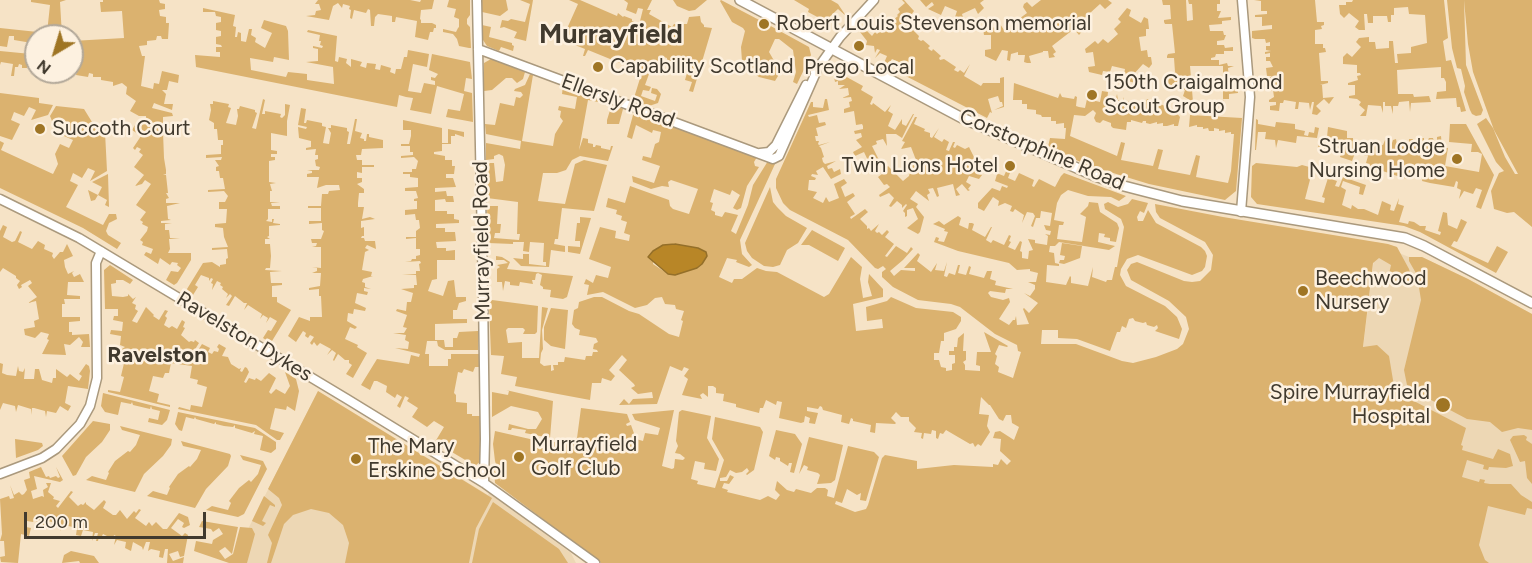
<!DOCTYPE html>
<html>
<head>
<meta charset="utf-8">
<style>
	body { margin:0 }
	#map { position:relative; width:1532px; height:563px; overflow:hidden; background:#f6e3c6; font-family:Figtree,sans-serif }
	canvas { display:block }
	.north { position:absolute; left:24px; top:24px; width:60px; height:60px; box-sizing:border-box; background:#fdf1e0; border:2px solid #b2a899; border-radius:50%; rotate:218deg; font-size:16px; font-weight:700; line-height:24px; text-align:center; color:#413a2e }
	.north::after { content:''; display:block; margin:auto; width:21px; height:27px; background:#9f7524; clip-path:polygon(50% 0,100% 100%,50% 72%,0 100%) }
	.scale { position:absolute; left:24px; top:512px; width:182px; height:27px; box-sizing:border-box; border:3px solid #413a2e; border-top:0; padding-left:8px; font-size:18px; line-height:21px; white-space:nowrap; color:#413a2e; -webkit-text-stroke:4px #fdf1e0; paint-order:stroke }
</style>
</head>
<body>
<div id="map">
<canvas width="1532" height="563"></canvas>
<div class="north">N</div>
<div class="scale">200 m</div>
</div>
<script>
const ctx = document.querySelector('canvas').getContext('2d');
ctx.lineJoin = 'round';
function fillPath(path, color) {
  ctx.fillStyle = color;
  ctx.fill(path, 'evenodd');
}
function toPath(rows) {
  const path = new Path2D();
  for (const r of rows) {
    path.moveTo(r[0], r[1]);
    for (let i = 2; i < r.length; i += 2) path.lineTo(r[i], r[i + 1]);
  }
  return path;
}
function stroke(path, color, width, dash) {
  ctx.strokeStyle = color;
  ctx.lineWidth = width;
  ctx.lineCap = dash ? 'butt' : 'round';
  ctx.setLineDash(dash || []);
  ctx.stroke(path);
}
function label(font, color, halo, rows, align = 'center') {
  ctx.font = font + ' Figtree,sans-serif';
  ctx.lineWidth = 5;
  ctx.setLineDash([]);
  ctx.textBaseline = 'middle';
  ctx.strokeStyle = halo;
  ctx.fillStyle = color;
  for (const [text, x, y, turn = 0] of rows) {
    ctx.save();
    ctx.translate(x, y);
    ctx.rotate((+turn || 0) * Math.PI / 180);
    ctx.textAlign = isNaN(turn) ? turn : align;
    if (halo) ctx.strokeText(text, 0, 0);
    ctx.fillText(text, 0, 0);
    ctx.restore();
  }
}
const built = toPath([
	[1376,242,1397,247,1399,253,1409,257,1422,257,1468,279,1532,314,1532,563,1449,563,1363,348],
	[318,391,488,495,489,493,571,553,576,563,233,563,234,556,248,529]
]);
const green = toPath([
	[31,0,66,0,60,2,62,36,36,36,36,70,30,69,28,65,27,68,22,68,22,65,19,64,18,67,15,67,14,76,11,76,13,64,1,62,0,65,0,51,31,54,32,43,14,40,14,36,9,36,7,47,0,46,0,28,47,33,50,5,31,2],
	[103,0,159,0,160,3,165,4,165,9,159,10,160,16,166,17,166,23,169,23,168,39,162,39,161,36,157,36,156,40,147,41,147,45,139,46,142,56,145,56,141,86,153,89,154,83,159,84,162,71,179,75,178,83,169,81,167,90,162,90,166,94,164,104,173,104,172,110,154,103,152,108,172,113,173,116,163,117,163,125,157,125,158,130,174,128,174,130,163,132,164,158,166,170,166,174,163,174,166,175,168,193,166,193,169,198,166,199,166,203,180,203,167,206,168,219,171,220,161,221,161,223,172,223,165,224,165,230,169,230,170,238,180,239,169,239,170,249,168,253,191,253,191,260,177,283,174,285,166,280,171,271,178,272,181,268,177,265,178,263,172,262,170,265,160,258,158,264,144,255,146,252,151,254,153,249,142,245,143,242,140,240,147,231,148,227,142,224,143,222,140,220,146,212,136,205,151,184,145,180,142,184,135,186,144,175,134,167,143,155,139,152,141,149,137,147,135,150,133,148,141,136,132,130,138,120,146,120,146,116,139,116,130,111,136,101,126,94,127,87,122,83,113,86,113,82,101,80,101,77,93,77,93,74,89,73,88,77,76,75,77,71,72,71,72,41,124,38,122,11,101,12,100,2,103,2],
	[318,0,410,0,420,2,421,0,434,0,432,9,421,10,420,19,421,20,421,23,432,23,436,25,436,28,434,28,433,32,430,32,428,40,415,37,417,21,396,17,395,22,392,22,392,16,378,14,375,17,374,26,371,26,370,10,368,9,366,13,354,10,352,19,350,18,351,10,349,9,350,6,343,4,342,8,338,3,333,6,329,20,306,16,315,15,316,11,321,10,319,4,315,4],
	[449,0,470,0,470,15,467,19,467,24,470,27,471,48,469,48,459,46,457,39,453,34,443,32,443,29,456,32,458,28,459,27,459,19,454,17,456,9,447,7],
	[481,0,506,0,508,10,500,16,482,12],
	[520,0,533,0,526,41,514,38,517,32,504,27,500,28,502,20,508,21,511,19,525,22,530,4],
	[569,0,580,0,617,16,618,13,623,17,624,16,632,19,632,21,637,23,640,21,643,9,638,8,636,14,626,10,628,3,624,0,652,0,647,10,651,10,649,14,672,27,674,24,687,24,689,17,700,16,701,22,704,25,704,27,712,28,693,92,689,91,692,82,685,80,689,66,667,60,667,58,661,56,655,69,652,69,649,74,645,85,651,87,649,91,643,90,641,96,655,101,657,95,651,93,652,88,657,89,661,94,658,103,649,106,633,101,642,72,588,50,585,56,583,56,585,49,570,43,572,36,565,33,578,4],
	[673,0,707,0,695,10,689,11,677,6],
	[721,0,763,22,762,28,767,24,809,47,811,55,797,84,793,82,796,72,793,50,779,39,775,39,769,52,776,64,778,76,775,81,759,77,745,67,742,61,741,47,745,31,743,28,732,22,720,1],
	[794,0,831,0,838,4,846,16,838,9,825,21,808,12,809,9],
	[902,0,904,0,914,11,905,23,909,27,908,29,911,32,913,30,919,36,918,39,921,41,923,40,930,46,928,48,930,50,932,51,933,49,941,56,939,58,940,60,944,59,956,67,954,70,958,72,960,70,964,73,970,64,964,76,981,86,983,83,1000,83,1000,78,1004,77,1004,107,994,110,1003,106,1002,102,1000,102,998,96,988,99,992,113,990,112,987,118,898,72,899,70,896,69,899,62,892,59,888,65,884,63,887,56,880,53,875,58,880,50,877,49,875,53,874,46,866,45,867,41,860,32,864,28,872,36,875,32,877,34,880,31,882,33,888,26,887,25,898,16,897,15,900,12,898,9,905,3],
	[920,0,984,0,980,3,984,8,978,14,975,8,962,14,964,21,959,23,954,20,957,11,945,6,941,15,928,9,934,5,932,2,926,7],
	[1041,0,1108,0,1112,3,1105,9,1100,4,1079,23,1084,29,1079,35,1074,29,1052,46,1056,52,1053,54,1055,57,1049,58,1048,51,1043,51,1043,52,1029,56,1031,63,1027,63,1024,62,1025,55,1018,55,1018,52,1011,54,1010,61,1007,60,1008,51,1002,50,996,61,985,56,985,50,991,49,991,35,984,35,983,29,990,24,994,28,1000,24,1004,30,1027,13,1023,7,1024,4,1027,2,1032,7],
	[1162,0,1186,0,1187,21,1193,20,1192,4,1189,4,1188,0,1220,0,1220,4,1217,4,1217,11,1221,11,1218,18,1231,17,1231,20,1222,21,1222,24,1209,25,1210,31,1223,31,1224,35,1226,35,1224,40,1217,41,1217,45,1224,45,1225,48,1233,47,1233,51,1224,51,1224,54,1216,54,1215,57,1211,58,1211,60,1219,60,1219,65,1227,63,1228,66,1234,66,1228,68,1229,81,1237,81,1238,93,1229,94,1229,99,1223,99,1224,105,1223,105,1223,66,1190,66,1193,102,1183,96,1185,90,1173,83,1170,88,1165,86,1164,78,1178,77,1177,74,1169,75,1169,73,1175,72,1174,58,1167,58,1167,56,1168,54,1175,53,1172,24,1165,24,1164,22,1164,20,1171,19,1170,5,1163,5],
	[1254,0,1315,0,1317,22,1324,22,1324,25,1321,26,1322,29,1315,30,1315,44,1323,44,1323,48,1325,48,1326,52,1319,53,1321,81,1328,81,1328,83,1320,85,1322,85,1323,98,1334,97,1329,104,1324,99,1316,106,1321,111,1317,115,1312,114,1314,102,1312,102,1310,110,1309,103,1299,102,1298,109,1295,109,1296,102,1284,100,1283,103,1280,103,1279,111,1270,110,1270,106,1276,105,1276,102,1269,102,1269,100,1274,97,1273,90,1268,91,1268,87,1273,87,1272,79,1267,79,1272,76,1267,76,1266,68,1273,67,1270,61,1266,61,1266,57,1270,57,1270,53,1265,54,1265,52,1271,51,1266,50,1266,46,1270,46,1270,42,1266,43,1265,39,1255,39,1252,38,1252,31,1272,29,1272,25,1262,26,1262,17,1255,17,1255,15,1267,14,1267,11,1261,11,1261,1],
	[1353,0,1444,0,1448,38,1443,41,1446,61,1451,60,1466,111,1461,112,1460,107,1457,107,1456,98,1436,99,1437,92,1446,91,1446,82,1444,78,1441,78,1441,67,1410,69,1397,70,1398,94,1413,94,1414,97,1429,96,1431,102,1411,103,1410,112,1409,101,1399,102,1398,106,1393,106,1393,114,1391,106,1385,106,1385,102,1383,102,1383,113,1381,106,1368,105,1366,116,1360,116,1365,110,1359,105,1361,102,1357,99,1349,98,1349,96,1355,95,1355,85,1348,85,1348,83,1358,80,1357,76,1361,75,1360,73,1357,73,1357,65,1343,64,1343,57,1347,53,1352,57,1361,47,1356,42,1359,38,1369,37,1369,42,1375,42,1376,49,1389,48,1389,41,1393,41,1395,63,1398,63,1397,54,1411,53,1411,47,1427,43,1425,15,1409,14,1408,7,1394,8,1394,15,1391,15,1391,22,1388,22,1387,16,1373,16,1373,23,1368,23,1367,14,1364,14,1365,30,1359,30,1355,27,1359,21,1349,13,1344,18,1340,14,1339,5,1346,5,1346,2,1352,2],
	[1447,0,1532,0,1532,227,1514,212,1507,213,1494,209,1491,191,1499,173,1504,171,1496,162,1477,124,1486,118,1493,128,1505,157,1515,174,1518,174,1494,130,1473,72,1468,44,1464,0,1466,65,1483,110,1481,115,1476,116,1472,114,1470,110,1464,92,1465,86,1461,69,1457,68,1452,48],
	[203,8,235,15,233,26,236,27,235,37,237,37,238,32,241,33,241,41,246,42,249,29,252,29,251,35,256,38,255,42,265,48,272,33,261,28,264,20,286,26,288,31,289,60,274,57,273,62,250,58,251,70,286,77,288,72,307,74,307,80,334,84,333,67,306,62,318,61,318,49,313,48,313,46,322,48,323,46,320,45,321,41,319,41,320,35,307,32,308,30,337,36,335,61,338,62,339,57,347,59,346,63,351,67,351,59,362,62,360,66,366,68,367,63,376,64,375,69,380,70,381,65,391,68,390,72,395,74,396,69,401,69,404,57,407,57,408,50,429,54,427,67,413,64,408,91,421,93,424,83,435,85,435,81,431,80,431,77,435,78,438,74,429,70,432,54,470,62,472,79,466,78,464,91,472,93,473,122,446,117,448,109,460,111,464,94,437,86,431,114,410,110,413,98,406,97,399,95,397,107,196,67,195,55,220,57,220,52,216,52,216,47,222,47,221,45,216,44,216,37,221,36,221,31,216,30,216,23,221,22,221,17,216,16,215,12,203,12],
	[1127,8,1131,10,1129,16,1141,23,1144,17,1148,19,1149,29,1146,29,1146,36,1139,37,1141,51,1147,50,1148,57,1151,57,1152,64,1149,68,1143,64,1133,75,1139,80,1135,83,1128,81,1128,77,1124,75,1125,69,1112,66,1110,72,1103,71,1102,75,1089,72,1088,67,1095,66,1093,52,1086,53,1085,49,1095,41,1098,44,1103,39,1108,43,1118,34,1114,29,1121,22,1118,19],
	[482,25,491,27,489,37,512,43,512,45,514,46,513,51,501,47,499,51,487,46,483,40],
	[491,59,525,72,523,79,517,83,512,78,506,78,492,90,484,91,484,63],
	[530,74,533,75,522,141,553,146,555,134,563,121,560,117,561,111,558,110,559,106,575,109,577,97,562,94,563,86,598,99,598,102,588,100,579,150,583,138,588,139,588,143,593,144,593,147,595,147,596,145,601,146,601,148,610,150,611,146,613,146,608,161,580,156,572,160,566,170,557,173,543,173,538,201,565,204,575,164,584,160,607,165,594,211,562,208,558,239,555,239,554,244,565,246,565,252,551,250,549,267,521,266,513,258,523,259,523,254,529,254,529,264,546,266,546,262,543,262,544,243,530,242,529,252,523,251,524,242,513,242,513,244,488,243,487,206,498,206,497,224,501,224,500,233,495,233,494,238,519,240,520,234,517,234,518,202,487,198,486,163,494,163,496,182,503,181,505,165,503,156,499,154,494,156,494,159,486,160,486,143,520,149,521,141,486,134,485,124,495,125,500,103,514,106,516,97,520,98,523,95,521,92,514,91,515,89,525,85],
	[843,75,863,86,861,90,873,97,870,104,872,105,873,103,885,112,891,105,888,111,893,114,888,126,895,130,902,119,902,124,906,126,913,114,914,114,902,138,896,134,886,134,887,146,883,139,876,141,877,144,872,146,881,164,875,157,873,159,878,166,863,174,872,169,864,152,855,156,853,152,862,147,856,140,862,137,861,133,855,134,854,131,863,129,863,126,862,124,856,125,854,111,844,113,844,109,850,107,849,102,852,101,851,97,842,98,849,95,848,88,839,89,845,85,838,85,838,81,835,82,834,77],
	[1014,83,1058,98,1060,93,1062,97,1074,99,1075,96,1077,97,1076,106,1079,107,1085,108,1087,99,1100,102,1102,91,1108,92,1107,101,1115,103,1117,94,1118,100,1123,101,1124,97,1124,100,1143,105,1145,104,1147,99,1173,109,1180,117,1178,126,1174,126,1174,124,1167,126,1163,126,1163,123,1157,124,1157,122,1150,124,1146,123,1146,121,1143,121,1142,123,1131,120,1131,122,1127,122,1126,130,1113,128,1111,126,1111,123,1103,120,1100,123,1096,122,1094,118,1096,113,1093,110,1085,116,1074,115,1070,136,1117,156,1121,142,1125,143,1121,160,1153,166,1158,149,1163,150,1158,169,1190,175,1196,155,1200,156,1196,177,1228,183,1231,171,1234,134,1231,134,1231,132,1225,133,1225,130,1219,131,1219,129,1214,128,1214,131,1209,131,1208,128,1203,129,1203,127,1197,127,1197,125,1189,127,1190,115,1242,118,1236,191,1225,200,1149,184,1087,165,1048,147,1050,138,1065,139,1066,128,1064,128,1064,123,1056,124,1056,121,1051,121,1051,117,1042,117,1041,115,1036,114,1036,110,1027,109,1027,104,1022,104,1022,100,1013,100],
	[0,93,39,98,39,103,53,105,48,115,31,120,36,110,29,107,24,116,14,112,11,120,20,124,12,140,0,136],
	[263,99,265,100,262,114,265,114,265,111,281,114,280,117,282,118,285,115,285,104,290,105,287,121,287,136,271,133,271,150,277,151,277,154,271,154,271,157,275,157,275,160,269,161,269,182,276,183,270,184,272,191,270,191,270,202,280,202,271,203,272,206,280,206,280,209,268,209,268,219,266,221,272,222,272,219,278,219,274,219,273,223,280,224,280,225,269,226,269,236,267,237,270,239,265,239,265,244,270,244,271,256,270,268,266,268,265,270,282,271,270,272,271,283,282,283,282,285,272,286,272,297,277,297,277,302,291,310,272,341,269,342,263,338,268,330,271,331,277,321,270,317,266,323,268,318,263,315,260,319,262,314,248,305,244,310,247,303,244,303,235,296,229,306,226,305,232,296,230,294,226,298,228,294,222,289,223,287,220,285,221,283,217,281,212,290,213,284,211,283,213,279,211,278,209,281,209,278,201,275,195,285,198,287,193,295,188,292,187,289,203,263,212,262,220,267,220,265,226,264,226,259,228,258,227,249,212,250,212,248,228,247,224,237,223,228,215,227,215,224,226,223,227,209,219,209,219,202,225,202,228,196,224,191,208,192,208,190,225,189,223,178,220,178,219,171,216,171,216,167,219,166,215,160,221,160,222,157,206,158,206,155,221,154,221,145,223,145,223,140,218,140,217,129,214,129,214,123,209,120,211,110,210,104,213,104,213,101,229,104,228,107,231,108,226,123,236,125,238,116,237,109,239,109,240,106,255,110,255,112,257,113,252,128,256,129],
	[825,99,827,99,829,110,808,115,809,117,817,115,819,123,825,122,826,125,816,128,818,136,815,136,816,141,819,141,818,144,819,145,830,142,819,146,821,148,824,157,822,158,823,162,825,164,836,161,827,166,828,169,832,168,834,172,840,169,841,174,831,179,823,167,816,171,818,175,812,174,811,176,816,178,815,180,809,180,808,190,817,192,813,198,823,203,826,197,829,202,839,198,834,184,844,179,847,183,841,187,845,197,853,193,855,196,847,202,855,214,850,217,851,219,865,209,868,212,860,219,867,226,867,229,869,228,871,231,879,224,875,231,877,233,879,232,882,235,887,230,889,232,885,237,894,244,885,256,887,257,896,246,907,253,911,247,913,249,903,260,890,271,894,276,901,270,915,271,915,268,904,268,918,253,920,255,917,261,931,272,937,263,935,270,944,271,947,262,944,276,947,277,949,273,955,275,958,265,960,265,958,273,966,275,969,266,971,267,969,274,984,278,987,271,992,271,990,279,996,281,995,285,1013,289,1006,289,1005,293,990,291,988,293,991,297,1003,300,1009,298,1010,302,999,319,1009,325,1013,320,1015,320,1016,316,1017,325,1029,324,1023,309,1024,308,1029,313,1038,303,1024,293,1030,296,1035,289,1035,285,1028,282,1036,282,1038,273,1030,271,1030,269,1017,270,1009,263,958,251,934,242,936,237,939,238,938,241,944,242,948,232,944,231,945,229,933,224,939,221,944,225,958,216,961,218,959,225,968,229,969,223,972,223,974,224,972,230,985,237,991,227,992,227,986,240,991,243,993,240,1004,245,1009,235,1011,236,1009,241,1011,242,1008,247,1015,250,1020,241,1022,242,1020,251,1022,252,1022,258,1028,259,1029,251,1033,250,1028,239,1035,240,1035,243,1047,245,1048,236,1045,234,1050,235,1051,231,1046,230,1044,225,1050,226,1052,213,1041,211,1040,218,1036,218,1033,227,1031,226,1035,216,1033,213,1027,212,1022,223,1024,215,1015,209,1013,212,1010,211,1012,206,1005,203,998,206,999,201,993,197,984,211,978,208,978,203,992,188,1000,191,1002,186,1007,188,1008,186,995,181,998,171,999,174,1004,176,1007,169,1011,170,1008,178,1015,181,1019,173,1032,179,1034,180,1032,186,1034,187,1039,179,1055,187,1061,176,1064,173,1126,196,1119,201,1111,197,1088,196,1068,190,1061,195,1057,203,1054,220,1064,222,1063,225,1059,225,1057,239,1082,242,1086,217,1080,214,1088,206,1089,202,1098,203,1100,212,1117,223,1119,228,1116,242,1110,241,1110,238,1104,237,1105,234,1099,233,1098,242,1115,246,1109,250,1059,242,1055,246,1050,246,1049,252,1054,253,1055,263,1059,264,1059,266,1047,265,1046,282,1066,285,1070,276,1071,277,1071,283,1088,286,1093,267,1092,277,1106,282,1107,280,1112,280,1115,267,1117,267,1124,227,1121,219,1105,209,1104,204,1108,202,1118,207,1128,204,1132,199,1148,203,1144,213,1140,211,1137,217,1138,221,1143,221,1148,210,1156,223,1201,247,1205,251,1207,256,1205,267,1202,271,1192,275,1138,255,1127,259,1121,269,1120,275,1126,286,1165,306,1177,317,1182,329,1179,339,1155,331,1158,328,1157,325,1154,327,1147,325,1146,322,1143,323,1135,321,1133,318,1129,319,1126,328,1122,326,1120,332,1117,332,1110,351,1077,339,1058,338,1058,330,1042,330,1041,344,1076,344,1122,361,1133,363,1156,357,1177,349,1183,344,1189,329,1186,317,1169,301,1131,280,1127,270,1131,264,1137,262,1184,281,1192,282,1200,281,1211,270,1213,255,1205,242,1160,218,1156,212,1155,204,1223,217,1388,244,1397,247,1409,269,1413,282,1410,285,1404,283,1405,278,1397,275,1396,281,1393,280,1394,275,1389,274,1391,265,1379,258,1373,263,1363,347,1377,345,1389,356,1394,386,1410,399,1466,428,1461,445,1463,446,1462,450,1493,459,1498,449,1510,454,1513,466,1506,468,1489,467,1488,470,1483,469,1484,465,1467,460,1462,477,1479,482,1480,479,1485,480,1484,483,1490,484,1511,484,1521,495,1532,502,1532,509,1527,508,1525,515,1488,506,1479,545,1485,560,1489,563,601,563,495,483,494,470,501,481,495,461,493,444,495,431,543,442,565,442,577,438,581,408,627,414,630,422,626,424,627,426,631,425,636,439,643,441,645,433,658,435,660,428,635,420,632,414,674,410,662,466,672,469,674,468,675,459,683,460,685,458,680,454,675,453,678,446,676,441,679,412,682,410,711,416,707,438,719,459,716,471,704,469,705,463,695,461,691,479,698,481,697,484,715,488,724,460,712,439,715,417,760,427,763,432,754,470,747,475,746,474,749,471,747,468,742,472,736,473,730,470,726,477,720,478,720,481,727,481,730,475,734,477,729,484,724,483,722,488,728,490,727,492,760,500,768,496,776,500,780,495,775,490,777,481,787,490,794,492,796,489,811,493,817,488,825,488,828,490,827,496,834,498,848,446,874,452,879,457,866,501,860,500,861,493,857,495,847,489,842,503,836,501,835,504,855,512,866,509,868,505,882,458,885,455,917,461,917,469,954,465,993,467,993,464,998,465,1001,459,1007,465,1011,461,1000,451,1001,439,993,438,995,432,1000,431,1014,440,1019,427,1012,423,1011,415,1006,415,1003,421,999,419,990,405,989,405,981,397,979,414,989,415,987,426,990,432,981,446,978,444,975,447,973,443,970,444,946,430,943,434,940,433,938,439,936,438,936,431,932,430,931,434,924,433,923,439,921,438,922,433,914,432,916,428,909,421,909,417,901,417,896,412,891,418,896,423,895,424,876,423,875,433,870,432,871,425,853,421,853,419,851,418,849,424,841,422,842,415,823,410,822,407,820,406,818,409,807,407,807,411,818,413,815,424,809,423,810,418,805,416,804,422,801,423,779,418,782,402,777,401,776,405,766,400,763,408,760,408,759,413,736,407,736,404,723,401,724,394,716,393,716,388,713,386,708,386,708,397,703,393,700,395,702,399,682,395,688,379,684,376,689,369,684,367,682,371,670,366,657,404,619,405,624,399,629,404,633,399,653,398,652,392,638,394,631,388,635,386,634,384,619,370,627,360,622,355,609,370,615,376,611,381,602,378,601,383,592,383,590,400,515,386,517,377,501,374,504,356,491,355,489,303,492,300,538,306,537,332,535,334,523,334,525,330,523,328,508,328,506,330,508,343,522,342,522,358,539,358,542,307,548,308,542,330,543,349,541,353,540,363,544,366,551,365,551,371,554,370,553,365,558,365,558,362,564,362,565,357,585,360,586,356,592,356,593,352,598,352,597,350,593,349,594,344,598,342,596,338,579,335,580,330,575,328,572,324,574,310,578,308,579,302,594,297,602,297,629,311,639,314,669,334,679,337,683,321,681,320,684,311,676,309,675,305,665,304,662,297,655,298,647,305,635,308,603,292,587,295,589,285,584,284,586,279,593,283,596,275,608,278,611,267,589,259,600,227,616,231,615,238,629,241,630,235,624,233,627,222,621,220,622,216,616,214,617,210,606,207,608,198,625,203,630,186,669,200,670,206,673,209,689,214,698,189,671,180,668,182,669,187,662,186,651,189,633,182,632,176,654,183,660,166,642,160,643,156,651,158,655,144,659,142,661,132,653,130,652,133,636,125,632,139,627,137,633,115,637,113,757,157,754,162,755,166,759,167,747,186,741,208,737,210,733,208,740,195,732,190,730,195,714,189,710,202,713,203,711,210,715,212,715,215,722,217,725,212,738,215,731,231,736,234,748,205,753,185,768,161,775,164,740,240,742,254,752,265,749,267,736,262,737,260,727,258,719,277,732,283,734,279,742,279,757,268,766,271,777,272,824,297,829,294,851,257,862,267,860,279,863,298,872,296,868,282,869,274,883,289,883,297,853,304,856,331,883,328,882,319,867,321,866,307,887,301,891,297,916,308,953,312,961,317,961,321,956,329,944,333,944,341,941,341,939,353,934,353,934,360,939,360,941,367,946,368,946,371,952,370,952,364,955,363,955,355,949,355,949,351,954,351,954,347,957,347,958,338,964,333,963,351,966,351,966,360,963,362,965,365,965,370,980,371,980,366,976,365,977,352,991,352,984,332,1008,346,1007,347,999,345,995,354,997,356,995,364,999,367,998,372,1013,378,1021,352,1018,351,1017,345,995,334,960,307,951,304,918,300,893,287,882,277,882,272,886,269,883,266,878,269,875,268,848,240,790,210,783,203,776,188,776,179,811,102,813,102,813,107,823,108],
	[675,244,698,248,707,255,703,262,697,268,675,275,668,274,653,264,654,250,663,245],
	[609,103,623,109,619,124,607,124,607,120,611,107],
	[56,106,84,109,92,122,105,132,107,171,90,181,95,171,88,168,82,178,73,173,70,181,78,185,66,207,103,225,109,214,116,214,117,219,109,223,106,231,108,235,121,243,117,249,83,228,0,188,0,141,4,143,1,150,53,174,58,164,55,154,60,144,69,148,73,140,64,136,68,125,61,122,56,131,50,116],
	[301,108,306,109,304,123,306,123,307,120,322,123,322,126,326,127,323,143,329,144,331,133,328,128,331,128,331,125,347,128,347,131,349,132,347,144,350,144,355,119,357,119,355,131,362,133,360,138,364,139,364,141,366,141,367,134,369,134,369,137,383,140,383,148,362,149,361,155,356,155,357,160,362,160,362,165,374,165,374,167,362,167,362,173,357,172,357,178,362,178,362,182,357,184,364,189,364,193,359,193,358,203,358,207,364,207,362,219,370,217,375,219,361,221,361,228,364,227,364,236,362,236,361,238,364,238,365,241,375,241,376,249,367,245,365,248,369,250,365,252,362,270,372,272,371,276,373,276,363,279,362,282,365,283,365,287,371,289,364,288,364,291,368,292,367,295,357,293,355,303,366,308,365,311,354,309,353,314,348,313,347,321,357,327,355,329,350,327,345,339,358,345,357,347,367,353,353,378,346,374,352,365,349,363,349,360,345,360,338,354,334,361,333,360,336,353,332,350,327,355,331,349,320,343,317,346,314,342,312,345,310,343,314,337,310,335,308,338,305,336,306,333,303,331,296,342,288,336,299,317,310,321,310,317,322,317,321,296,319,296,319,289,309,290,309,288,320,286,321,273,312,273,317,271,317,268,312,267,321,268,321,247,312,247,316,246,317,243,312,243,311,239,321,239,324,231,322,230,322,223,309,224,309,221,321,221,321,208,308,208,308,206,321,206,322,194,328,194,329,191,340,190,339,185,326,185,317,188,319,177,307,177,307,174,312,173,312,171,307,170,319,170,320,167,316,166,315,160,318,159,318,155,315,155,316,149,306,150,306,148,311,147,311,141,299,138,298,127,306,129,307,127,298,125],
	[915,117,917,117,914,124,925,129,924,131,930,133,930,137,932,138,939,128,934,137,942,142,944,139,949,142,946,150,949,151,953,142,955,142,953,147,955,148,957,145,965,149,969,147,975,159,977,159,979,162,963,163,963,165,975,166,975,173,982,175,979,179,969,176,966,182,971,185,968,189,970,190,968,191,962,184,956,189,960,195,956,196,953,184,937,188,939,196,937,197,933,188,928,189,930,193,927,195,929,201,916,191,910,199,918,204,916,207,924,217,920,232,918,234,907,228,918,219,913,208,907,210,907,216,905,217,905,213,903,211,907,205,906,204,902,208,902,205,897,201,891,207,889,206,894,198,889,193,880,197,879,195,890,187,887,184,884,185,878,177,882,174,881,171,888,166,903,181,909,176,910,172,907,169,912,169,913,167,908,163,916,160,911,147,901,149,905,142,902,141],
	[1256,119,1258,120,1258,124,1275,127,1276,122,1295,124,1295,129,1305,131,1304,135,1308,136,1309,132,1314,133,1315,127,1319,128,1317,138,1297,136,1296,143,1278,140,1276,148,1275,140,1265,139,1266,132,1258,132,1256,150,1255,150],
	[403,120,442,128,442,143,448,143,448,129,464,132,464,137,455,134,455,136,451,136,451,144,442,144,442,151,434,152,434,154,445,156,445,160,452,160,452,166,455,166,454,174,446,174,446,178,453,178,456,187,435,188,435,192,446,191,447,196,453,196,454,202,446,202,445,199,435,200,435,211,447,211,447,214,454,214,454,219,459,220,459,223,436,224,436,228,445,228,445,232,455,232,456,241,436,242,437,248,446,248,446,251,455,250,455,260,437,260,437,279,432,280,428,291,443,296,448,281,454,280,456,297,466,297,466,301,459,303,457,310,453,310,453,319,467,319,467,323,435,324,435,340,444,340,445,347,453,347,453,338,457,338,459,332,478,331,478,350,445,350,438,346,437,341,427,341,425,354,429,354,429,366,448,366,448,359,451,359,451,354,479,354,479,367,475,367,473,372,464,369,462,373,458,372,454,393,456,395,456,402,467,403,467,414,472,414,472,416,480,416,481,458,480,462,476,465,472,464,435,442,444,427,434,421,427,427,412,417,418,408,407,401,409,398,405,396,400,408,397,406,402,397,397,394,395,398,386,392,387,386,377,381,374,381,370,390,361,385,377,359,409,364,411,355,419,357,420,354,395,348,408,349,409,342,405,340,406,335,393,333,404,333,407,328,403,327,407,315,396,311,397,309,406,311,407,302,411,302,413,293,401,289,414,288,414,285,417,285,416,275,402,275,416,274,416,271,420,271,419,264,421,263,420,261,405,262,411,261,412,259,416,259,416,256,420,255,420,249,416,249,416,238,406,239,406,237,416,237,416,231,420,228,419,220,416,220,415,214,405,215,405,210,417,209,417,201,414,201,414,199,418,198,416,191,405,191,405,188,418,187,418,178,410,177,410,174,403,174,403,172,412,172,412,169,416,169,418,161,414,157,401,158,401,156,413,155,413,152,410,152,410,146,401,146,401,144,409,144,411,136,411,130,403,130],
	[1450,124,1466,124,1494,175,1481,209,1476,207,1482,190,1476,188,1473,194,1464,191,1459,199,1461,190,1457,188,1458,182,1456,181,1454,187,1430,183,1422,181,1424,172,1411,169,1407,179,1391,174,1391,171,1389,173,1369,167,1370,164,1366,163,1368,156,1355,153,1352,161,1340,157,1341,154,1318,147,1321,138,1327,137,1328,127,1347,131,1347,138,1353,138,1353,143,1355,145,1361,145,1362,141,1366,141,1367,144,1370,146,1372,143,1383,145,1385,140,1387,140,1388,145,1391,146,1393,140,1396,139,1397,145,1401,146,1409,145,1409,139,1413,139,1413,144,1419,143,1419,138,1424,138,1424,142,1427,142,1429,138,1433,138,1434,142,1437,142,1437,137,1441,136,1442,147,1448,148,1445,166,1479,172,1482,154,1478,152,1471,152,1472,144,1449,142],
	[1256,163,1297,167,1302,165,1313,168,1305,199,1324,203,1325,198,1322,197,1328,178,1337,181,1335,186,1339,187,1343,177,1366,185,1363,195,1359,194,1360,187,1343,181,1341,187,1346,190,1342,205,1351,209,1352,205,1358,209,1364,209,1378,215,1382,201,1391,205,1390,210,1394,211,1399,198,1398,204,1404,206,1399,222,1408,224,1409,221,1414,222,1420,226,1426,226,1425,230,1440,235,1441,232,1438,231,1443,212,1447,213,1448,225,1457,229,1461,219,1467,222,1457,242,1454,241,1451,246,1488,263,1497,246,1508,252,1496,273,1420,232,1404,226,1257,204,1251,197,1252,166],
	[108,174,109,207,105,205,107,200,98,195,95,200,91,201,88,190,98,195,102,187,92,182],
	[770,187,773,202,777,207,786,216,807,228,798,243,787,250,780,265,773,267,764,266,752,258,747,251,745,243],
	[580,217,591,218,580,254,568,252,568,246,580,247,580,241,575,241,577,223,580,223],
	[3,225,7,227,3,237,12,242,15,241,20,231,22,232,18,242,32,249,38,241,45,245,44,249,53,253,52,256,54,259,60,252,63,252,67,244,73,256,64,260,65,267,68,274,74,271,72,273,74,277,80,274,84,282,68,282,67,295,80,296,80,299,64,299,65,304,62,304,62,317,80,317,80,321,69,322,69,332,72,332,72,335,89,334,90,347,81,347,83,342,79,337,70,345,64,344,66,355,42,354,49,340,47,339,49,334,41,332,35,338,25,335,24,329,35,327,34,321,39,319,36,301,28,303,37,297,28,286,32,283,30,280,21,285,22,287,19,289,17,285,20,281,16,278,16,276,3,268,0,272,0,231],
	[812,230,845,248,838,261,809,245,801,245],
	[1062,243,1082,246,1080,258,1064,264,1059,263,1060,260,1064,260,1065,256,1060,255],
	[496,256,502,257,510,262,507,269,573,276,567,297,563,299,550,297,551,290,543,289,543,287,540,285,542,275,538,273,536,274,535,280,532,280,533,284,520,282,519,286,510,285,510,282,505,281,503,291,502,282,497,282,497,269,500,267,497,265,508,263,504,260,496,260],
	[1409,257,1422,257,1468,279,1532,314,1532,430,1518,428,1502,432,1490,422,1467,419,1416,392,1407,385,1404,370,1421,300,1417,275,1409,261],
	[110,265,133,280,130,284,123,280,116,280,116,283,111,284,112,296,123,297,128,296,128,294,133,299,136,297,132,303,136,305,135,309,138,311,132,321,137,323,146,307,154,315,153,316,159,320,165,310,168,311,165,316,167,318,164,325,169,328,172,326,177,329,182,320,185,322,183,327,185,328,181,335,189,342,191,341,194,342,195,340,199,343,194,351,197,352,202,344,210,348,208,352,212,354,214,351,218,352,219,349,217,347,219,344,226,348,222,356,228,357,231,364,239,369,241,368,240,371,242,372,245,367,247,368,249,372,244,382,246,383,249,378,255,380,256,378,261,381,269,373,276,378,269,392,271,394,276,389,285,394,290,386,285,372,296,379,299,391,295,411,287,406,286,410,275,408,270,429,284,433,280,440,277,440,256,425,178,409,179,407,190,410,191,405,202,407,207,387,197,384,198,380,190,378,192,366,171,363,169,373,165,373,163,378,153,376,149,391,159,394,157,402,170,405,170,407,108,392,108,390,120,392,124,377,121,376,125,359,114,356,115,354,122,354,122,349,125,347,120,345,121,336,110,334,111,330,122,331,123,322,113,320,114,316,118,316,118,309,105,309,104,270],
	[551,308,568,310,565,349,551,346,544,340,544,327],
	[0,363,3,364,2,373,7,375,16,376,18,366,19,371,23,372,25,368,24,379,34,379,35,369,39,369,42,380,52,383,53,378,56,378,56,369,67,377,70,374,79,381,82,376,79,374,86,364,89,366,90,371,88,389,68,386,65,403,71,406,68,411,60,406,56,413,47,411,46,417,45,411,34,408,32,408,31,415,31,409,18,405,16,412,15,406,3,403,0,410],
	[506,390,553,401,550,438,525,433,526,430,512,428,511,430,508,430,509,424,528,429,536,429,542,419,538,412,511,406,492,417,492,392,508,395,509,391],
	[318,391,492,498,476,528,469,563,345,563,349,543,343,525,329,513,311,509,293,515,284,524,271,563,267,563,272,543,268,535,282,505,279,498,268,489],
	[103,393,170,410,167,420,162,425,148,422,149,418,158,420,160,411,152,409,151,406,150,409,133,405,132,402,131,404,121,402,118,415,105,412,101,406],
	[178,412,255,428,276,442,276,449,271,453,260,450,263,436,254,434,255,431,252,433,235,428,235,425,233,427,224,426,216,424,216,422,214,424,196,419,195,417,194,419,186,417,182,431,179,430,175,424],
	[93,421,110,424,110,430,102,442,86,457,76,475,73,476,62,456],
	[120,426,172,439,171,445,163,456,144,474,135,492,86,480,92,476,106,480,109,473,108,472,115,461,128,451,130,452,136,445,140,435,122,430],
	[776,430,795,434,802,444,794,473,790,472,792,463,789,463,788,466,780,461,780,458,776,457,775,460,769,456],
	[1524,435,1527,437,1526,440,1532,444,1532,484,1527,478,1525,461,1520,462,1510,440,1513,436],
	[809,437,843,445,835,480,831,483,817,484,820,475,818,473,807,470,808,467,804,465,799,474],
	[15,439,42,443,43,446,38,450,16,458],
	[181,441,230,454,231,456,228,466,206,489,195,508,147,496,153,491,167,495,170,488,169,487,178,474,189,466,190,467,197,459,201,450,183,446],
	[240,455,263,461,267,469,244,514,238,517,206,510,212,506,228,510,231,503,229,501,239,488,249,480,251,482,258,474,261,465,243,460],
	[41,467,46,477,49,476,50,478,56,476,58,478,60,477,56,467,63,480,60,482,34,476,37,489,31,491,33,499,42,496,44,497,43,490,48,487,46,483,51,483,48,492,54,497,53,499,60,501,56,506,58,508,71,491,73,492,69,497,78,506,81,504,83,505,86,502,86,504,94,510,104,500,106,502,103,508,113,515,116,515,120,510,127,519,134,511,136,513,139,509,141,510,135,518,146,526,149,522,152,526,156,522,163,529,167,529,179,513,188,517,190,525,184,528,182,527,184,523,178,519,171,528,182,536,185,533,188,535,184,556,180,557,178,551,169,554,173,561,184,557,183,563,167,563,168,549,165,549,163,558,159,557,160,551,151,549,148,551,150,542,146,542,143,550,142,547,133,542,131,551,125,548,126,542,117,540,114,545,116,536,114,535,113,539,103,534,102,536,99,536,98,541,96,541,98,533,95,533,92,541,93,532,83,530,81,536,76,535,77,528,64,525,60,531,61,527,54,520,52,522,47,521,45,529,43,528,43,525,34,520,33,522,27,521,26,527,31,528,29,536,21,534,18,563,1,562,0,557,5,556,4,541,0,541,2,534,0,499,9,496,10,499,14,498,10,485,14,495,19,492,22,495,24,494,27,490,24,480,30,478,29,472],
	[264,496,275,505,275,507,270,505,262,521,266,523,263,526,252,521],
	[493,502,559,549,568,563,472,563,479,529],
	[202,521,238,527,232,554,225,547,219,551,225,559,233,554,240,527,252,528,255,534,247,563,229,563,194,551,196,541,212,544,213,540,223,534,219,528,213,532,211,529,199,527],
	[71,551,94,556,99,563,80,563,79,561,62,563,64,555]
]);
const water = toPath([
	[675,244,698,248,706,252,707,256,702,264,697,268,675,275,668,274,648,257,653,251,663,245,675,244]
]);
const secondary = toPath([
	[477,0,483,294,485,439,484,483],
	[478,49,773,159,779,156,818,68],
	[815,72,840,37,874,0],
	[760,153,769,152,776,145,806,85],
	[0,199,79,238,347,399,484,483,595,563],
	[1241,212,1250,97,1242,0],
	[0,474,42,458,56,449,80,424,90,406,97,378,96,263,101,251]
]);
const primary = toPath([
	[740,0,962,118,1093,175,1120,185,1182,201,1405,238,1424,246,1532,303]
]);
const markers = [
	[764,24,6,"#9f7524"],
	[859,46,6,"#9f7524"],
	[598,67,6,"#9f7524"],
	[1092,95,6,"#9f7524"],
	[40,129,6,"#9f7524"],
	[1457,159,6,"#9f7524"],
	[1010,166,6,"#9f7524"],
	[1303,291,6,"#9f7524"],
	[1443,405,8,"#9f7524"],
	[519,457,6,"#9f7524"],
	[356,459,6,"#9f7524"]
];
const poiNames = [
	["Robert Louis Stevenson memorial",776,24],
	["Capability Scotland",610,67],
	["Prego Local",859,68,"center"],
	["150th Craigalmond",1104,83],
	["Scout Group",1104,107],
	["Succoth Court",52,129],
	["Struan Lodge",1445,147,"right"],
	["Nursing Home",1445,171,"right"],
	["Twin Lions Hotel",998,166,"right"],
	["Beechwood",1315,279],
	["Nursery",1315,303],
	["Spire Murrayfield",1430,393,"right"],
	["Hospital",1430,417,"right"],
	["Murrayfield",531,445],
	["Golf Club",531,469],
	["The Mary",368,447],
	["Erskine School",368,471]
];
const streetNames = [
	["Ellersly Road",618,101,20],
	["Corstorphine Road",1042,150,23],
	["Murrayfield Road",482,241,-91],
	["Ravelston Dykes",244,337,31]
];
const neighbourhoodNames = [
	["Ravelston",157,356]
];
const districtNames = [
	["Murrayfield",611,35]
];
fillPath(built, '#edd7b4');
fillPath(green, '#dbb26f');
fillPath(water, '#b88627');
stroke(water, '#946f29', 1.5);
stroke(secondary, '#aa997d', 11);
stroke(primary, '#aa997d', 12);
stroke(secondary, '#fff', 8);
stroke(primary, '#fff', 9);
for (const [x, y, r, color] of markers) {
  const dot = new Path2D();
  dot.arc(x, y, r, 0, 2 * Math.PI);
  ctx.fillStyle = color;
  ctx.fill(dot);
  stroke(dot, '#fdf1e0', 2);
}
label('21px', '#413a2e', '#fdf1e0', poiNames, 'left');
label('21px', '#413a2e', '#fdf1e0', streetNames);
label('bold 22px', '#413a2e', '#fdf1e0', neighbourhoodNames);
label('bold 27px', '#413a2e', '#fdf1e0', districtNames);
</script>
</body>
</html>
